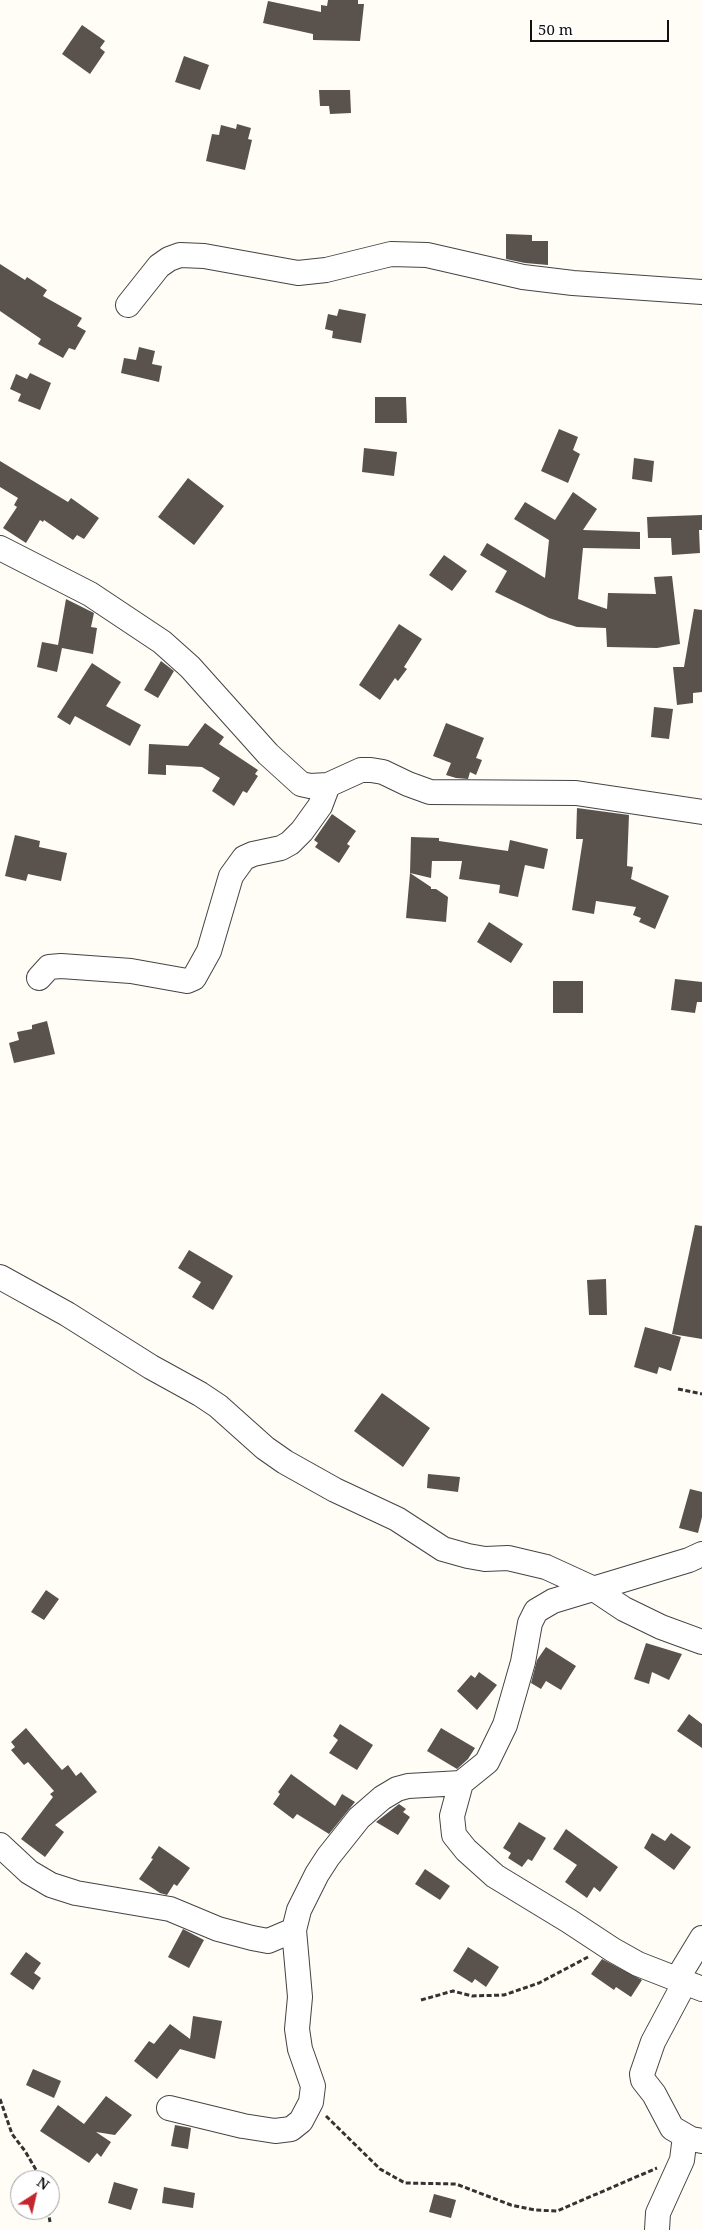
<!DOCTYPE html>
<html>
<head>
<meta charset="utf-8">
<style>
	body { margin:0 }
	#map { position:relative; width:702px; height:2230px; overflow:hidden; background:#fffdf5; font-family:"Noto Serif",serif }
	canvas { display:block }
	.north { position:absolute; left:10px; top:2170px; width:50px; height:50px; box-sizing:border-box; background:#fff; border:1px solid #a0a0a0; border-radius:50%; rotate:35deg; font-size:14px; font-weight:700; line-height:20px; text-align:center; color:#111 }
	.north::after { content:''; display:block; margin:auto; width:18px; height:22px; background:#c4262e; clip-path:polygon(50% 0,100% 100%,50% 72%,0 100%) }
	.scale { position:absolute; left:530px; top:20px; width:139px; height:22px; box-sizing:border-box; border:2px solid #111; border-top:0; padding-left:6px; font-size:15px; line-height:18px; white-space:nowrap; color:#111; -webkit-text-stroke:4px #fff; paint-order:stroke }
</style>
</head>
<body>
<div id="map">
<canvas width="702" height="2230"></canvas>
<div class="north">N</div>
<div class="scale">50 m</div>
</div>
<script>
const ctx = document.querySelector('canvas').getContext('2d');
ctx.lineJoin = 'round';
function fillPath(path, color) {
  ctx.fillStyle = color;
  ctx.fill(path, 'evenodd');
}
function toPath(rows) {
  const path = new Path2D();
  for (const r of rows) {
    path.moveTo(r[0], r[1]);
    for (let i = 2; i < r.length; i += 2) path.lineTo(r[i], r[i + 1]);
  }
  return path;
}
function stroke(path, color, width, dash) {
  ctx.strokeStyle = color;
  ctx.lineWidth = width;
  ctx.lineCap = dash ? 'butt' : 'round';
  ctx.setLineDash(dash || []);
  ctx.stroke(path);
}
const building = toPath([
	[328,0,358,0,358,4,364,4,360,41,313,40,313,34,263,23,268,1,321,12,321,5,327,6],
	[82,25,105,41,100,48,105,52,90,74,62,54],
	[184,56,209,65,200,90,175,82],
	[319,90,350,90,351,113,330,114,329,106,320,106],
	[237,124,251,128,248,139,252,140,245,170,206,161,212,134,219,135,221,125,236,129],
	[506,234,532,235,532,241,548,241,548,265,525,263,506,259],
	[0,264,25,280,27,277,47,290,43,296,82,318,77,326,86,331,75,350,69,348,63,358,38,344,41,339,0,311],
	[339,309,366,314,361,343,332,338,333,331,325,329,328,314,337,316],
	[139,347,155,351,152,364,162,366,159,382,121,373,124,358,136,360],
	[30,373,51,383,40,410,18,401,21,394,10,389,16,374,27,379],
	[375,397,406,397,407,423,375,423],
	[559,429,578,437,573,450,580,454,568,483,541,471],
	[364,448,397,452,394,476,362,472],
	[634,458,654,461,652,482,632,479],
	[0,461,68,502,71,498,99,518,84,539,77,535,73,540,44,520,43,522,40,520,26,543,3,528,17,507,14,505,18,498,0,487],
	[188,478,224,506,194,545,158,517],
	[573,492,597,509,583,530,640,532,640,549,583,548,578,599,607,609,608,593,656,594,654,577,672,576,680,644,657,648,607,647,606,628,577,627,549,618,495,592,507,571,480,555,487,543,545,578,549,540,514,519,525,502,555,520],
	[702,515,702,530,699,530,700,553,672,555,671,538,648,538,647,517],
	[444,555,467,571,452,591,429,575],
	[66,599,94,613,91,627,97,628,93,654,62,648,57,672,37,667,42,642,58,645],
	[694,609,702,610,702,692,693,693,693,703,677,705,673,667,684,667],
	[399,624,422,639,404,667,407,669,398,681,395,678,380,700,359,685],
	[161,661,174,671,158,698,144,690],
	[92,663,121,682,106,706,141,725,130,746,75,716,70,725,57,717],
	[654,707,673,709,669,739,651,737],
	[205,723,224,737,219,744,258,770,255,774,258,776,247,793,243,791,234,806,212,791,220,778,202,767,166,765,166,775,148,774,149,744,188,746],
	[446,723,484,738,476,758,482,760,476,775,470,772,468,779,456,778,446,775,451,763,433,756],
	[577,808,629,815,627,866,633,867,631,879,669,896,655,929,639,922,641,918,633,915,636,907,596,901,594,914,572,910,583,839,576,839],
	[332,814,356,831,347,844,350,846,339,863,315,847,318,843,314,840],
	[15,835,40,841,39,847,67,853,61,881,28,874,26,881,5,876],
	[411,837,439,838,439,841,508,851,510,840,548,849,544,869,525,865,518,897,499,893,500,885,459,879,462,861,432,861,431,878,410,873],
	[410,873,431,887,431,889,436,889,448,897,446,922,406,918],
	[489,922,523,944,511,963,477,942],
	[675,979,702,982,702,1002,697,1002,695,1013,671,1010],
	[553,981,583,981,583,1013,553,1013],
	[47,1021,55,1054,14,1063,9,1043,19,1040,17,1032,32,1029,32,1025],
	[695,1225,702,1226,702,1339,672,1334],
	[189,1250,233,1276,213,1310,192,1297,201,1282,178,1268],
	[606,1279,607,1315,589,1315,587,1280],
	[645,1327,681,1337,671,1371,659,1367,657,1374,634,1367],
	[382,1393,430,1428,403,1467,354,1431],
	[428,1474,460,1477,458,1492,427,1488],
	[690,1489,702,1492,702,1517,698,1533,679,1528],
	[46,1590,59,1599,44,1620,31,1612],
	[646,1643,682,1654,669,1680,652,1672,649,1684,634,1679],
	[546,1647,576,1666,561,1690,546,1681,541,1689,531,1683,537,1660],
	[479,1672,497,1685,477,1710,457,1691,471,1675,475,1678],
	[689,1714,702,1724,702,1748,677,1731],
	[340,1724,373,1745,357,1770,329,1753,338,1740,333,1736],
	[26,1728,62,1770,68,1765,76,1776,81,1772,97,1792,55,1825,64,1832,45,1857,21,1839,53,1797,50,1794,54,1791,28,1762,24,1765,11,1750,15,1747,11,1742],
	[441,1728,475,1748,468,1759,457,1769,427,1751],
	[291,1774,335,1806,342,1794,355,1802,329,1834,297,1814,293,1819,273,1804,280,1794,278,1792],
	[399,1804,406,1809,403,1812,410,1817,398,1835,376,1822],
	[519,1822,546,1838,532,1861,528,1859,522,1867,508,1858,511,1853,503,1848],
	[566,1829,618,1867,600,1892,594,1887,587,1898,565,1882,577,1865,553,1849],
	[652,1833,665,1841,671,1833,691,1847,674,1870,644,1848],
	[159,1846,190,1868,177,1886,174,1884,167,1895,160,1893,139,1879,153,1859,151,1858],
	[425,1869,450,1886,440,1900,415,1884],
	[183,1929,204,1940,189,1968,168,1957],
	[468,1947,499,1967,486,1987,475,1979,472,1983,453,1971],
	[26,1952,41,1963,34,1973,41,1978,33,1990,10,1974],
	[602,1959,642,1980,631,1997,616,1987,614,1990,591,1974],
	[193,2016,222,2021,215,2059,180,2049,157,2079,134,2061,149,2041,154,2044,170,2024,190,2039],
	[33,2069,61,2081,54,2098,26,2085],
	[106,2096,132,2115,115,2135,96,2132,111,2142,101,2157,97,2153,89,2163,40,2131,58,2105,84,2124],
	[175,2125,191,2128,188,2149,171,2146],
	[114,2182,138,2189,131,2210,108,2203],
	[164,2187,195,2193,193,2208,162,2203],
	[434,2194,456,2200,451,2218,429,2212]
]);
const path = toPath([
	[678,1389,702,1394],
	[421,2000,453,1991,472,1996,504,1995,539,1983,588,1957],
	[0,2099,12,2134,25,2151,42,2180],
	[326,2116,380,2169,405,2183,456,2184,511,2205,535,2210,557,2211,657,2168],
	[48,2210,50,2222]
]);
const minor = toPath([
	[128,305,159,266,169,259,180,255,204,256,298,273,326,270,391,254,427,255,523,277,573,283,702,292],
	[0,548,90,594,162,642,190,667,268,754,301,784,310,786,328,785,361,770,371,770,383,772,408,784,430,792,576,793,702,812],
	[39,978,49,967,61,966,131,971,187,981,194,978,209,951,231,876,244,858,253,854,281,848,290,843,302,831,320,806,328,785],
	[0,1277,67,1314,151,1367,200,1394,218,1406,265,1448,285,1462,335,1490,397,1519,443,1549,468,1556,485,1559,508,1558,546,1567,594,1589,624,1609,661,1627,702,1642],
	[461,1783,452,1816,454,1835,466,1850,495,1876,569,1921,613,1950,638,1964,702,1989],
	[0,1845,29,1872,51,1885,76,1893,170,1909,218,1929,252,1938,268,1941,294,1930],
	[677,1979,702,1938],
	[685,1982,653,2042,642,2074,643,2080,654,2094,672,2128,691,2139,702,2141],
	[169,2108,243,2126,275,2131,291,2129,301,2121,311,2102,313,2086,300,2049,297,2029,300,1997,294,1930,299,1910,317,1874,328,1857,359,1818,382,1798,397,1789,408,1786,461,1783,487,1762,505,1725,523,1662,530,1623,536,1611,553,1601,689,1560,702,1554],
	[657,2230,658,2213,682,2160,685,2136]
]);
fillPath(building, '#5a524d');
stroke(minor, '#444', 26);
stroke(path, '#333', 3, [5, 2.5]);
stroke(minor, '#fff', 24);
</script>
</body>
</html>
